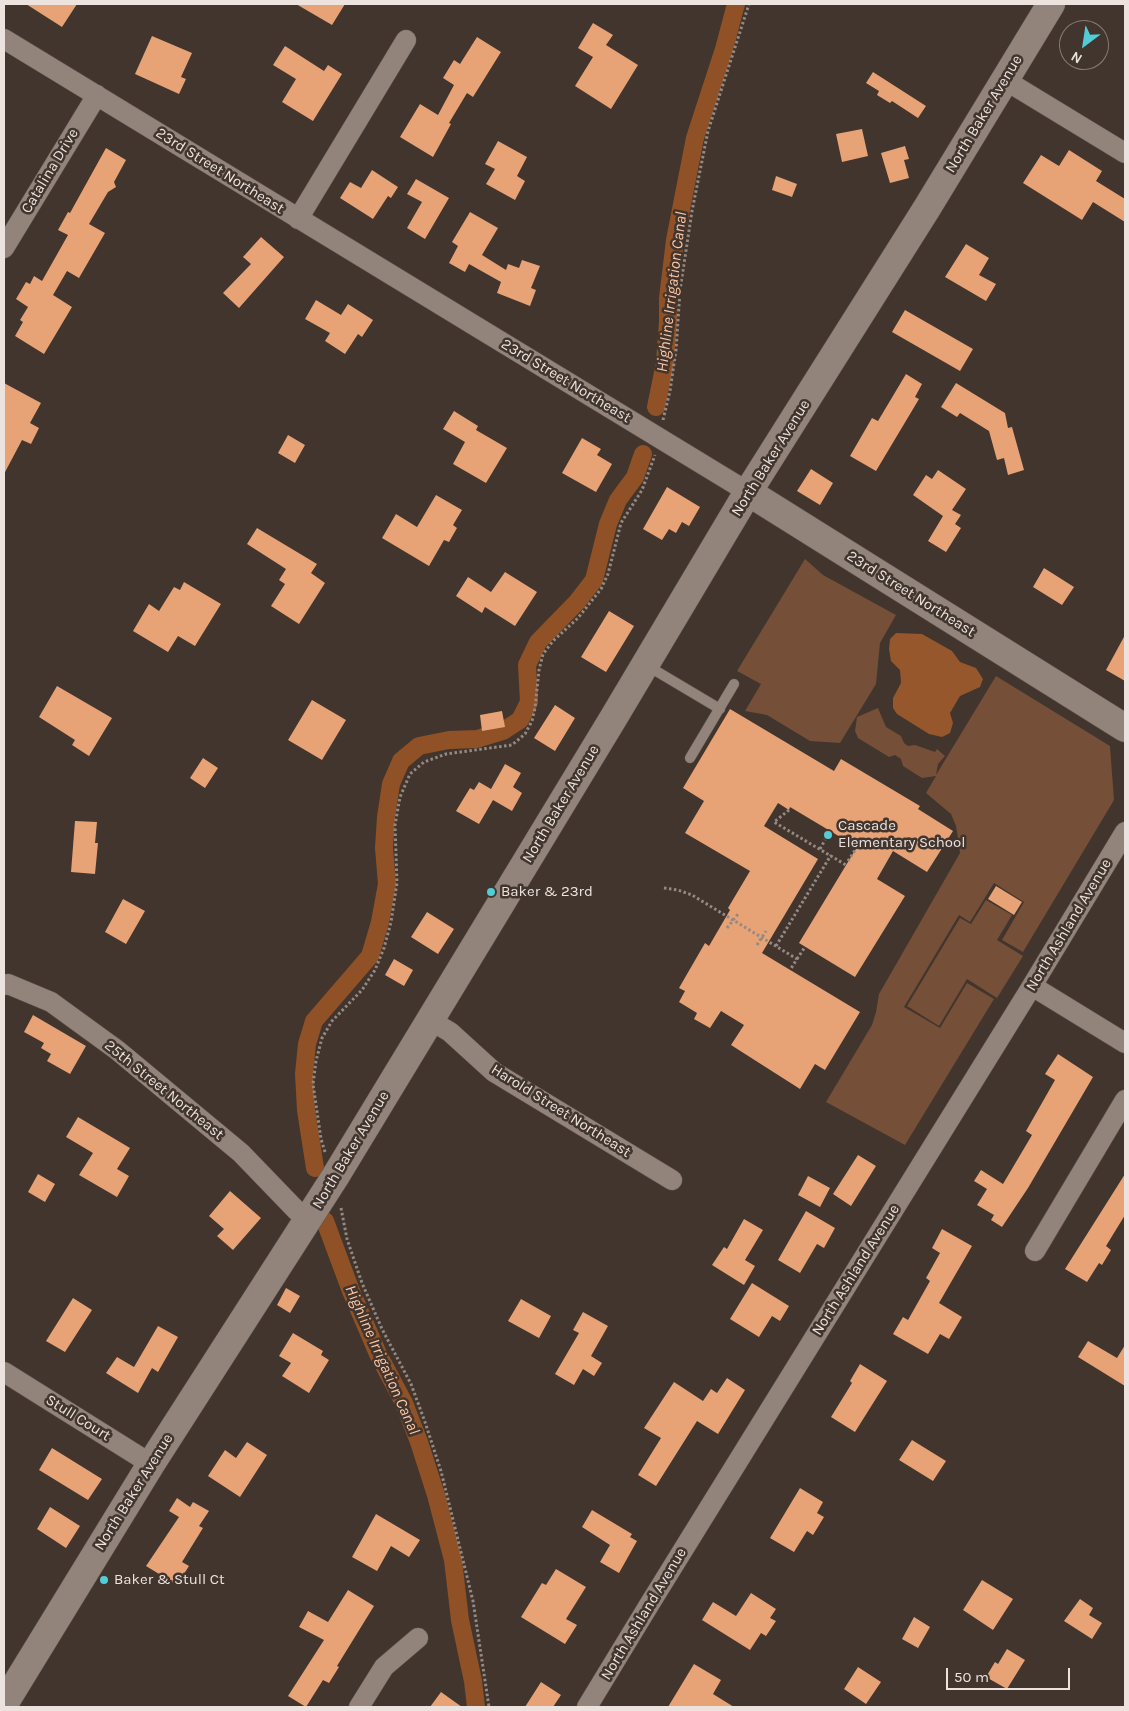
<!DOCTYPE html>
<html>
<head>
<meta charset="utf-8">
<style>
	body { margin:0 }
	#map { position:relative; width:1129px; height:1711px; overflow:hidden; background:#41352d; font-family:Karla,sans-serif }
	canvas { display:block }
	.frame { position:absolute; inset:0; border:5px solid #ece3df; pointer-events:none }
	.north { position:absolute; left:1059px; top:20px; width:50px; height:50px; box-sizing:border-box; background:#41352d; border:1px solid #857b74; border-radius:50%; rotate:211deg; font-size:14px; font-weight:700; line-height:20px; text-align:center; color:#ece3df }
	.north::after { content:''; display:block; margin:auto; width:18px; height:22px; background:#52ccd6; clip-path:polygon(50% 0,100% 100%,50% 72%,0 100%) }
	.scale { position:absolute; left:946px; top:1668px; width:124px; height:22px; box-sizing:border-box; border:2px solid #ece3df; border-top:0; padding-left:6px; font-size:15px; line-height:18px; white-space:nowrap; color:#ece3df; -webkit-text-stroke:4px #41352d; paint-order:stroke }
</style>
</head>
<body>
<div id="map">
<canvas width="1129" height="1711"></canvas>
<div class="frame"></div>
<div class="north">N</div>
<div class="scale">50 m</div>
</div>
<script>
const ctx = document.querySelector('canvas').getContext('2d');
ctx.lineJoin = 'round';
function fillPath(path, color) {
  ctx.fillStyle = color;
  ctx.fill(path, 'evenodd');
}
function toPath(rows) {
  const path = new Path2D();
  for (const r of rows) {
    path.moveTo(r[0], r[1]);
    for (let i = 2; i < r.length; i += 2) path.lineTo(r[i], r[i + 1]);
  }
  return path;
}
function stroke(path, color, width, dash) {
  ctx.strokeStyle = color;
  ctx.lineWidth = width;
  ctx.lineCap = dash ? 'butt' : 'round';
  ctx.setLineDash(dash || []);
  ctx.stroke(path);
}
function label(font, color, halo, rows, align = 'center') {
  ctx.font = font + ' Karla,sans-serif';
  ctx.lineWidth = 5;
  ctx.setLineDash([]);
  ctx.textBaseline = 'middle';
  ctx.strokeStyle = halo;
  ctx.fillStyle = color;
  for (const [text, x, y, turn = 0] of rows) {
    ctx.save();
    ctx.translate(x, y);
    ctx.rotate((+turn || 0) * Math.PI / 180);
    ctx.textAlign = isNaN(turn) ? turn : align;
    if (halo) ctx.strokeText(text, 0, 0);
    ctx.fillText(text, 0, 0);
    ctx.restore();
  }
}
const green = toPath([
	[805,559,823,575,896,615,880,643,876,684,840,743,810,741,767,715,745,711,761,684,737,671],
	[996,676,1110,746,1114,800,1023,952,1002,940,1024,902,994,883,970,922,959,915,904,1007,940,1028,967,983,994,999,905,1145,826,1102,872,1025,876,1012,879,994,960,853,958,838,956,826,951,814,926,793,936,776,922,778,903,766,901,759,895,755,889,757,858,738,855,731,857,717,878,708,886,727,901,736,904,743,908,746,915,745,935,752,937,749,945,756,938,764,936,775],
	[986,900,1012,915,997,940,1023,956,997,998,967,979,939,1026,907,1006,960,918,971,924]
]);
const forest = toPath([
	[896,633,922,634,952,651,960,662,976,668,983,679,980,687,960,696,950,713,953,723,950,733,942,737,929,734,897,714,893,708,893,698,901,683,900,670,891,661,889,649,890,639]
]);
const canal = toPath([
	[656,407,665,363,668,321,668,298,675,240,695,138,724,49,736,4],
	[315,1168,306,1110,304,1074,307,1044,314,1021,370,956,380,922,387,884,384,848,386,817,391,784,401,761,419,746,449,740,477,739,503,731,520,720,529,702,527,665,538,642,577,602,594,580,608,524,618,500,635,477,643,454],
	[325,1221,351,1291,378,1354,404,1403,419,1442,436,1495,453,1560,460,1620,473,1681,476,1707]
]);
const building = toPath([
	[26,4,77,4,62,27],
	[296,4,345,4,332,25],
	[593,23,613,35,606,45,638,65,611,109,575,86,593,57,578,48],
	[152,36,192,53,181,77,186,79,179,94,135,74],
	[477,37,501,52,473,97,467,93,449,123,451,124,433,157,400,137,420,104,438,115,454,85,443,78,454,60,460,64],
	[285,46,324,71,328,65,342,74,313,121,282,102,296,79,273,65],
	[873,72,926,106,918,118,892,101,890,103,877,95,879,91,866,83],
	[862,129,868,156,842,162,836,134],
	[498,141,527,157,517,176,525,181,515,200,486,184,495,169,485,164],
	[905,146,909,159,904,160,909,178,890,183,881,153],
	[106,148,126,160,114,182,116,187,108,192,89,224,105,233,79,278,67,271,53,295,72,307,44,354,15,336,23,322,20,320,28,307,16,299,26,282,30,284,34,276,42,281,68,235,58,230,68,212,70,213],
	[1069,150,1102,171,1096,181,1125,199,1125,222,1093,202,1082,220,1023,183,1041,155,1059,166],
	[372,170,398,187,391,198,388,196,373,219,340,198,350,182,361,188],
	[776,176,797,184,792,197,772,190],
	[416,179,449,198,425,239,407,228,422,202,407,194],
	[470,212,498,228,482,255,506,270,508,264,519,268,522,260,540,266,531,288,536,290,530,306,497,293,501,282,469,264,465,272,449,263,458,246,452,242],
	[261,237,284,257,239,308,223,293,251,264,243,257],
	[966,244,989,258,979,275,996,284,986,301,945,277],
	[316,300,341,315,348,304,373,320,362,337,358,334,345,354,325,341,330,333,305,319],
	[905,310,973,349,960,371,892,332],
	[906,374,922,384,915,397,919,399,876,471,850,456,872,418,878,421],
	[4,383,41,403,30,423,39,428,31,444,22,440,4,474],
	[956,383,1005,413,1008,428,1012,427,1024,470,1008,475,1004,458,997,460,989,431,960,413,957,417,941,407],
	[454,411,478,426,476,430,507,448,486,483,453,464,465,442,443,429],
	[288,435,305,445,295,463,278,453],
	[582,438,601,449,597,455,612,464,596,492,562,473],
	[811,469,833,483,820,505,797,491],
	[938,470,966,489,952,510,961,515,955,524,961,528,946,552,928,541,943,516,913,495,926,475,932,479],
	[667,487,700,507,689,526,682,522,676,533,669,529,662,540,643,529],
	[436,495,462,510,453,525,457,528,449,542,444,540,429,566,382,538,396,514,417,527],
	[257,528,317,564,311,573,325,583,299,624,271,606,285,584,279,580,286,569,247,544],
	[1044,568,1074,587,1062,605,1033,587],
	[505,572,537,592,515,626,485,607,482,613,456,596,468,577,491,592],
	[184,582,221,604,195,646,178,636,168,652,133,631,149,604,159,611,174,587,180,590],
	[609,611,634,626,606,672,581,657],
	[1125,635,1125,681,1106,670],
	[57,686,112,718,89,756,72,745,75,740,39,717],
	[312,700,346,720,322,760,288,740],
	[555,705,575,718,555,751,534,738],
	[730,709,834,771,841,759,920,806,918,809,953,831,927,872,893,851,877,879,905,896,855,977,799,943,857,847,790,807,789,810,778,803,764,826,818,859,762,953,860,1012,825,1070,815,1064,800,1089,731,1045,744,1025,721,1011,710,1028,694,1019,697,1013,679,1002,685,991,679,988,705,943,709,946,730,910,728,908,750,871,685,833,704,801,683,788],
	[502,711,505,727,482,731,480,715],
	[203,758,218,768,205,788,190,778],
	[505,764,521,773,513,787,522,793,512,811,493,800,479,824,456,811,470,788,474,790,479,782,491,789],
	[75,821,97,822,95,843,98,843,95,874,71,872],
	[996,886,1022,902,1014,915,988,899],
	[123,899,145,911,126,944,105,932],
	[427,912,454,929,438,954,411,937],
	[394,959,413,970,404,986,385,975],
	[33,1015,86,1046,70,1074,47,1061,51,1054,41,1048,44,1043,24,1032],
	[1058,1054,1093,1077,1028,1188,1002,1227,991,1220,994,1215,977,1205,987,1189,974,1181,981,1170,1003,1184,1032,1135,1026,1131,1055,1080,1045,1074],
	[78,1117,130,1148,117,1169,129,1176,117,1197,79,1175,93,1153,66,1137],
	[858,1155,876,1166,851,1206,833,1194],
	[38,1174,55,1184,45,1202,28,1192],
	[1125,1174,1125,1215,1106,1246,1111,1250,1102,1265,1099,1263,1087,1282,1065,1269],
	[808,1176,830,1188,820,1207,798,1195],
	[230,1191,261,1218,233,1250,217,1236,224,1229,209,1216],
	[806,1211,835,1228,824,1248,817,1244,800,1273,778,1260],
	[744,1219,763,1230,745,1260,755,1266,744,1285,712,1265,724,1247,727,1249],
	[942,1229,972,1246,939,1303,962,1317,949,1339,940,1334,928,1354,893,1334,903,1317,908,1320,930,1281,926,1278,940,1253,932,1248],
	[752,1283,789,1306,780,1321,772,1316,759,1337,730,1319],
	[286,1288,300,1296,290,1313,277,1305],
	[73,1298,92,1310,65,1352,46,1341],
	[521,1299,551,1316,539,1338,508,1321],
	[583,1312,608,1326,591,1356,602,1363,594,1376,583,1369,574,1385,555,1374,579,1333,573,1330],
	[158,1326,178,1337,158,1372,152,1368,138,1393,106,1373,117,1357,134,1367],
	[293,1333,323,1351,321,1355,329,1360,309,1393,282,1376,291,1363,279,1356],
	[1088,1341,1117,1358,1125,1345,1125,1386,1078,1357],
	[860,1364,887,1381,855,1432,831,1417,852,1383,850,1381],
	[727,1378,745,1390,718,1434,697,1421,656,1486,638,1475,661,1438,644,1428,674,1382,703,1401,711,1389,717,1393],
	[912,1440,946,1461,933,1481,899,1460],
	[247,1442,267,1455,240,1497,208,1476,225,1450,236,1458],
	[52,1448,102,1479,88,1500,39,1470],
	[800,1488,823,1502,817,1513,824,1517,813,1535,807,1531,794,1552,770,1538],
	[177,1498,190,1507,193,1502,209,1511,199,1526,203,1528,182,1562,189,1566,177,1585,146,1566,179,1517,169,1511],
	[50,1507,80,1526,66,1548,37,1529],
	[592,1510,632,1534,630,1537,637,1541,619,1573,600,1562,610,1545,582,1527],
	[376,1514,420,1540,409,1557,391,1546,377,1571,352,1557],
	[556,1569,586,1587,566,1619,577,1625,565,1644,521,1617,542,1583,546,1585],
	[982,1580,1013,1599,993,1630,963,1610],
	[348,1590,374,1606,337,1666,339,1667,329,1683,323,1680,306,1707,288,1696,324,1640,299,1627,308,1611,328,1622],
	[751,1593,776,1609,770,1618,776,1621,766,1636,761,1633,750,1650,702,1620,713,1602,736,1616],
	[1080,1599,1093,1608,1089,1615,1102,1623,1092,1639,1064,1621],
	[914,1617,930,1627,918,1648,902,1639],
	[1007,1649,1025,1660,1007,1689,986,1677,995,1662,998,1664],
	[694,1664,721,1680,713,1694,734,1707,668,1707],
	[858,1667,881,1682,866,1704,844,1689],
	[541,1682,561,1695,553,1707,525,1707],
	[441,1692,462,1707,430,1707]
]);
const path = toPath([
	[663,420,670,391,676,350,680,290,692,211,708,131,749,4],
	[789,810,774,822,846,865],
	[820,849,830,831],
	[848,861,857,847],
	[664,888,678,890,692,895,797,959,790,970],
	[727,928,738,914],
	[757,945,766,931],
	[776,946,831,855],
	[797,959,805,947],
	[325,1152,321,1139,313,1084,316,1061,322,1038,332,1021,362,990,375,970,384,948,391,922,397,883,395,825,400,797,410,774,424,762,446,754,512,745,525,734,532,721,535,708,539,670,543,654,553,641,578,618,601,589,608,574,621,523,642,490,655,455],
	[341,1208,347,1239,362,1283,382,1329,411,1384,425,1422,441,1471,473,1601,489,1707]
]);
const lane = toPath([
	[646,665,720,709],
	[690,758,734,684]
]);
const street = toPath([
	[4,39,748,492],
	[1005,80,1125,153],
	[298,219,406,40],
	[4,248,97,95],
	[4,985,8,984,51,1002,117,1050,241,1153,296,1210,308,1220],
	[1032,986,1125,1043],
	[430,1020,450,1032,494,1072,672,1180],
	[1035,1251,1125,1100],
	[4,1372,151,1464],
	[359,1707,384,1667,418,1638],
	[587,1707,649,1605,1032,986,1125,832]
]);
const secondary = toPath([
	[748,492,1125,728],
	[4,1704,151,1464,335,1177,614,717,748,492,927,208,1051,4]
]);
const markers = [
	[828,835,5,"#52ccd6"],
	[491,892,5,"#52ccd6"],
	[104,1580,5,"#52ccd6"]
];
const streetNames = [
	["North Baker Avenue",984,114,-59],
	["Catalina Drive",50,171,-59],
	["23rd Street Northeast",220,171,32],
	["23rd Street Northeast",566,381,31],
	["North Baker Avenue",771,458,-58],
	["23rd Street Northeast",911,594,32],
	["North Baker Avenue",561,804,-59],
	["North Ashland Avenue",1069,925,-59],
	["25th Street Northeast",164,1090,39],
	["Harold Street Northeast",561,1111,32],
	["North Baker Avenue",351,1150,-59],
	["North Ashland Avenue",856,1270,-58],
	["Stull Court",78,1418,32],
	["North Baker Avenue",134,1492,-58],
	["North Ashland Avenue",644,1614,-59]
];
const poiNames = [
	["Cascade",838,826],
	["Elementary School",838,843],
	["Baker & 23rd",501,892],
	["Baker & Stull Ct",114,1580]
];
const waterNames = [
	["Highline Irrigation Canal",672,292,-83],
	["Highline Irrigation Canal",382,1360,66]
];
fillPath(green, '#754f37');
fillPath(forest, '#95572b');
stroke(canal, '#8f5125', 18);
fillPath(building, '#e7a276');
stroke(lane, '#5e544e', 11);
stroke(street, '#5e544e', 21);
stroke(secondary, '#5e544e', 29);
stroke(path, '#948a84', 3, [2.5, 2.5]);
stroke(lane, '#92837b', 10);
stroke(street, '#92837b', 20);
stroke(secondary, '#92837b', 28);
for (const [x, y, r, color] of markers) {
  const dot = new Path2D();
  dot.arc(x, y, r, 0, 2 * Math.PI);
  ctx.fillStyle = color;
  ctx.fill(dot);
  stroke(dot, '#41352d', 2);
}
label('15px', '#ece3df', '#41352d', streetNames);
label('15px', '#ece3df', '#41352d', poiNames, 'left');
label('italic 16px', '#fec7a4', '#41352d', waterNames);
</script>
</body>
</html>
